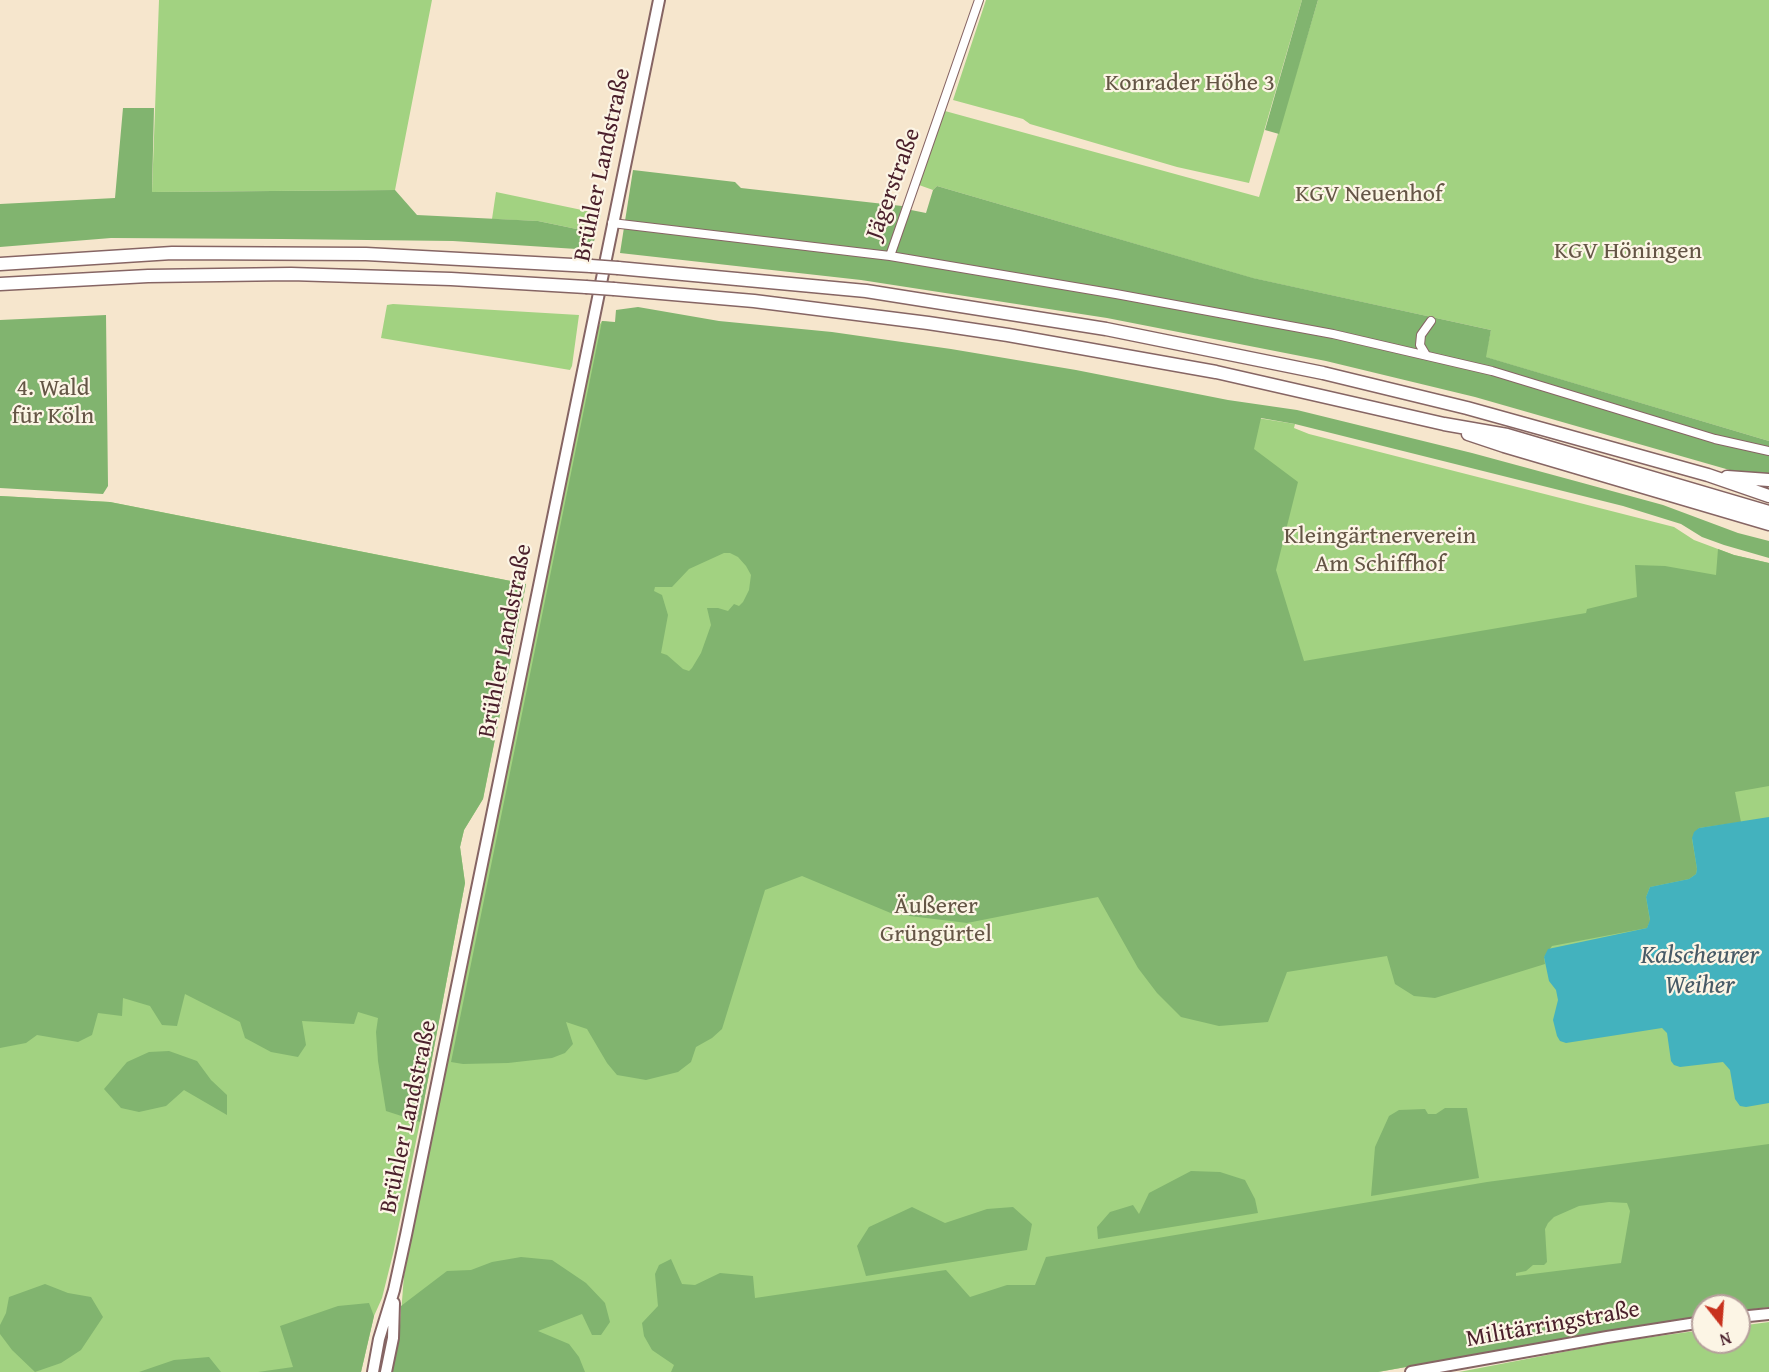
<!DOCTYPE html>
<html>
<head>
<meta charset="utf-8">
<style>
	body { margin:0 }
	#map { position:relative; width:1769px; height:1372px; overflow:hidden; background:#f6e6cd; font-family:"Gentium Book Plus",serif }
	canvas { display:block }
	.north { position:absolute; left:1691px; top:1294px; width:60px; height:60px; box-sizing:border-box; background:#fcf5e5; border:2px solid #b59f9b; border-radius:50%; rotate:163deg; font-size:16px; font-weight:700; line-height:24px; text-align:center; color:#4a1f2b }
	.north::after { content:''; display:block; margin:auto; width:21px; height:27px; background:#c8321e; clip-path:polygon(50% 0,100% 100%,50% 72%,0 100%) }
</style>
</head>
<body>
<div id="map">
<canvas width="1769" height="1372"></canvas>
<div class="north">N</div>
</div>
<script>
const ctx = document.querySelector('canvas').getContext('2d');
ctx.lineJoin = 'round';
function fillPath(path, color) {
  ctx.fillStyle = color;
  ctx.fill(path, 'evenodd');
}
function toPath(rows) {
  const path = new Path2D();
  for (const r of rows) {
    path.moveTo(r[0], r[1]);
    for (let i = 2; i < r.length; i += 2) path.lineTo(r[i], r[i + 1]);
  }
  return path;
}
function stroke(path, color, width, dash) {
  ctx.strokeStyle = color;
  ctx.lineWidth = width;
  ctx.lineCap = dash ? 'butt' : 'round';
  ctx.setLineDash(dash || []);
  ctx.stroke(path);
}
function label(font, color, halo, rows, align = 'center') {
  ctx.font = font + ' "Gentium Book Plus",serif';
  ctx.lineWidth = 4.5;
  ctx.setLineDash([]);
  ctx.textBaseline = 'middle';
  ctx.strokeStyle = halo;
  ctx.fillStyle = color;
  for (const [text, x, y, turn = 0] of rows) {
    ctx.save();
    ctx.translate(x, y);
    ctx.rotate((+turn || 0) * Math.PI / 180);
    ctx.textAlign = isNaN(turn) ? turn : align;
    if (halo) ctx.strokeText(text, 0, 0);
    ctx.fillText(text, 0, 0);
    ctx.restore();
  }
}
const green = toPath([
	[159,0,432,0,395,190,152,192],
	[986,0,1302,0,1249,183,1177,167,1030,124,1023,119,953,100],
	[1318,0,1769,0,1769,441,1485,357,1491,330,1252,278,937,186,933,190,919,185,945,111,1259,197],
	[496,192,601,214,596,233,538,221,492,219],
	[393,304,579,315,572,366,570,370,381,338,387,305],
	[602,321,860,354,1295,424,1294,428,1309,434,1674,527,1694,540,1734,555,1769,563,1769,1307,1739,1311,1739,1306,1703,1306,1703,1316,1629,1327,1378,1372,392,1372,400,1327,404,1275,440,1094,588,374,597,329],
	[0,496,110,502,526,584,483,799,464,830,460,847,465,883,420,1122,393,1254,382,1298,374,1316,361,1372,0,1372],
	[1769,1322,1769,1372,1459,1372,1615,1342,1703,1330,1703,1342,1739,1342,1739,1326]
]);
const forest = toPath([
	[1302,0,1318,0,1279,134,1265,130],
	[123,108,154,108,152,192,395,190,417,215,538,221,596,233,592,250,453,241,282,239,111,238,0,247,0,204,115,198],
	[633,170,735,182,741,188,902,206,911,210,926,213,933,190,937,186,1253,278,1491,330,1486,357,1769,441,1769,477,1747,475,1475,397,1326,361,1107,318,861,280,620,253],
	[638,307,719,321,832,332,951,349,1076,370,1228,400,1297,410,1472,453,1579,482,1663,505,1738,533,1769,541,1769,558,1724,545,1702,537,1681,524,1623,506,1295,424,1261,418,1254,449,1298,482,1276,570,1304,661,1586,613,1587,609,1637,597,1635,565,1665,566,1716,575,1718,549,1734,555,1769,563,1769,786,1735,792,1741,822,1699,828,1692,839,1697,869,1696,874,1689,879,1650,887,1646,897,1650,921,1647,928,1552,946,1544,957,1545,964,1435,998,1414,996,1395,984,1387,956,1287,972,1268,1022,1219,1026,1181,1017,1157,993,1138,968,1098,897,967,923,893,914,802,876,765,890,722,1029,712,1038,696,1047,691,1062,678,1072,646,1080,617,1075,607,1063,587,1029,566,1022,573,1044,565,1053,552,1058,508,1063,463,1064,451,1062,602,321,615,322,616,310],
	[724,553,730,553,738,557,746,566,751,575,749,590,743,602,739,606,734,604,728,611,718,608,707,608,711,625,701,653,692,668,689,671,683,669,667,655,661,653,668,615,662,595,654,591,655,587,672,587,689,569],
	[106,315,108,486,103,494,0,488,0,320],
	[0,496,110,502,526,584,483,799,464,830,460,847,465,883,420,1122,386,1111,378,1061,376,1032,378,1018,358,1012,354,1024,302,1021,306,1045,298,1057,271,1052,245,1038,240,1022,185,994,177,1026,162,1025,150,1006,123,998,122,1016,98,1013,92,1035,78,1042,37,1035,26,1043,0,1048],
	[169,1051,197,1061,211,1080,227,1095,227,1115,184,1090,166,1106,139,1112,121,1108,104,1089,127,1062,149,1052],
	[1445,1108,1467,1108,1479,1178,1371,1196,1375,1147,1389,1116,1399,1110,1425,1109,1428,1114,1436,1114],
	[1769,1144,1769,1307,1739,1311,1739,1306,1703,1306,1703,1316,1629,1327,1378,1372,671,1372,674,1365,652,1350,644,1336,642,1323,658,1306,655,1274,659,1265,671,1259,682,1284,695,1285,720,1273,753,1276,755,1298,946,1270,970,1297,1007,1285,1035,1285,1046,1257,1487,1182],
	[1609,1202,1627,1203,1630,1211,1621,1263,1516,1276,1516,1273,1526,1271,1533,1265,1544,1265,1547,1262,1545,1229,1548,1223,1554,1217,1579,1206],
	[1191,1171,1220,1172,1245,1180,1255,1199,1258,1213,1098,1239,1097,1227,1110,1212,1133,1205,1139,1214,1149,1193],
	[912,1207,945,1223,987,1209,1013,1207,1032,1224,1027,1250,866,1276,857,1246,869,1227],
	[521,1257,552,1260,586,1283,605,1303,610,1322,601,1335,592,1335,582,1314,538,1331,569,1344,579,1357,585,1372,392,1372,400,1327,401,1306,447,1271,471,1270,492,1262],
	[45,1284,68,1293,91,1297,103,1317,81,1350,61,1363,35,1372,12,1350,0,1334,0,1325,6,1313,9,1297],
	[369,1303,374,1316,361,1372,258,1372,293,1367,280,1326,338,1306],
	[209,1357,221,1372,139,1372,174,1360]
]);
const water = toPath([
	[1769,817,1769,1103,1746,1107,1740,1106,1735,1099,1730,1070,1723,1062,1680,1067,1674,1065,1671,1061,1667,1033,1662,1028,1566,1043,1560,1041,1557,1036,1553,1020,1558,1000,1556,990,1549,981,1544,957,1548,949,1647,928,1650,920,1646,897,1650,887,1689,879,1696,874,1697,869,1692,838,1694,832,1699,828]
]);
const minor = toPath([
	[612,223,890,256,979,0],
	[890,256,1116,294,1333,334,1492,371,1715,439,1769,451],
	[1426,355,1420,345,1421,335,1431,321]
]);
const major = toPath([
	[1739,1317,1769,1314],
	[373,1372,379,1339,394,1290,406,1235,659,0],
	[386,1372,393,1338,394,1303],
	[1411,1372,1607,1337,1703,1322]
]);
const highway = toPath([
	[0,264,172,253,366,254,591,266],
	[618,268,866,291,1106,329,1323,373,1467,408,1708,475,1769,496],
	[0,284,148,276,291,274,451,279,586,287],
	[614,289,754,301,928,323,1008,335,1216,372,1444,424,1507,435,1769,512],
	[1468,434,1504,446,1769,524],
	[1727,477,1769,480]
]);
const highwayBridge = toPath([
	[591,266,618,268],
	[586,287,614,289]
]);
const parkNames = [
	["Konrader Höhe 3",1190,84],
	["KGV Neuenhof",1369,195],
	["KGV Höningen",1628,252],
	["4. Wald",53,389],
	["für Köln",53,417],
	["Kleingärtnerverein",1380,537],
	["Am Schiffhof",1380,565],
	["Äußerer",936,907],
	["Grüngürtel",936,935]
];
const streetNames = [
	["Brühler Landstraße",603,165,-78],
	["Jägerstraße",894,184,-70],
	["Brühler Landstraße",506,641,-79],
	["Brühler Landstraße",409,1117,-78],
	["Militärringstraße",1553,1325,-10]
];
const waterNames = [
	["Kalscheurer",1700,956],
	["Weiher",1700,986]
];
fillPath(green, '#a2d281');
fillPath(forest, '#81b46f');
fillPath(water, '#43b2be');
stroke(minor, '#866564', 10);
stroke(major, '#866564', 14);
stroke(highway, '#866564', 15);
stroke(minor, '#fff', 8);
stroke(major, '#fff', 10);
stroke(highway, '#fff', 12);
stroke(highwayBridge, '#866564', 15, []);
stroke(highwayBridge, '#fff', 12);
label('24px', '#645545', '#fcf5e5', parkNames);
label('24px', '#4a1f2b', '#fcf5e5', streetNames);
label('italic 26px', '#475a66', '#fcf5e5', waterNames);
</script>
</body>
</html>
